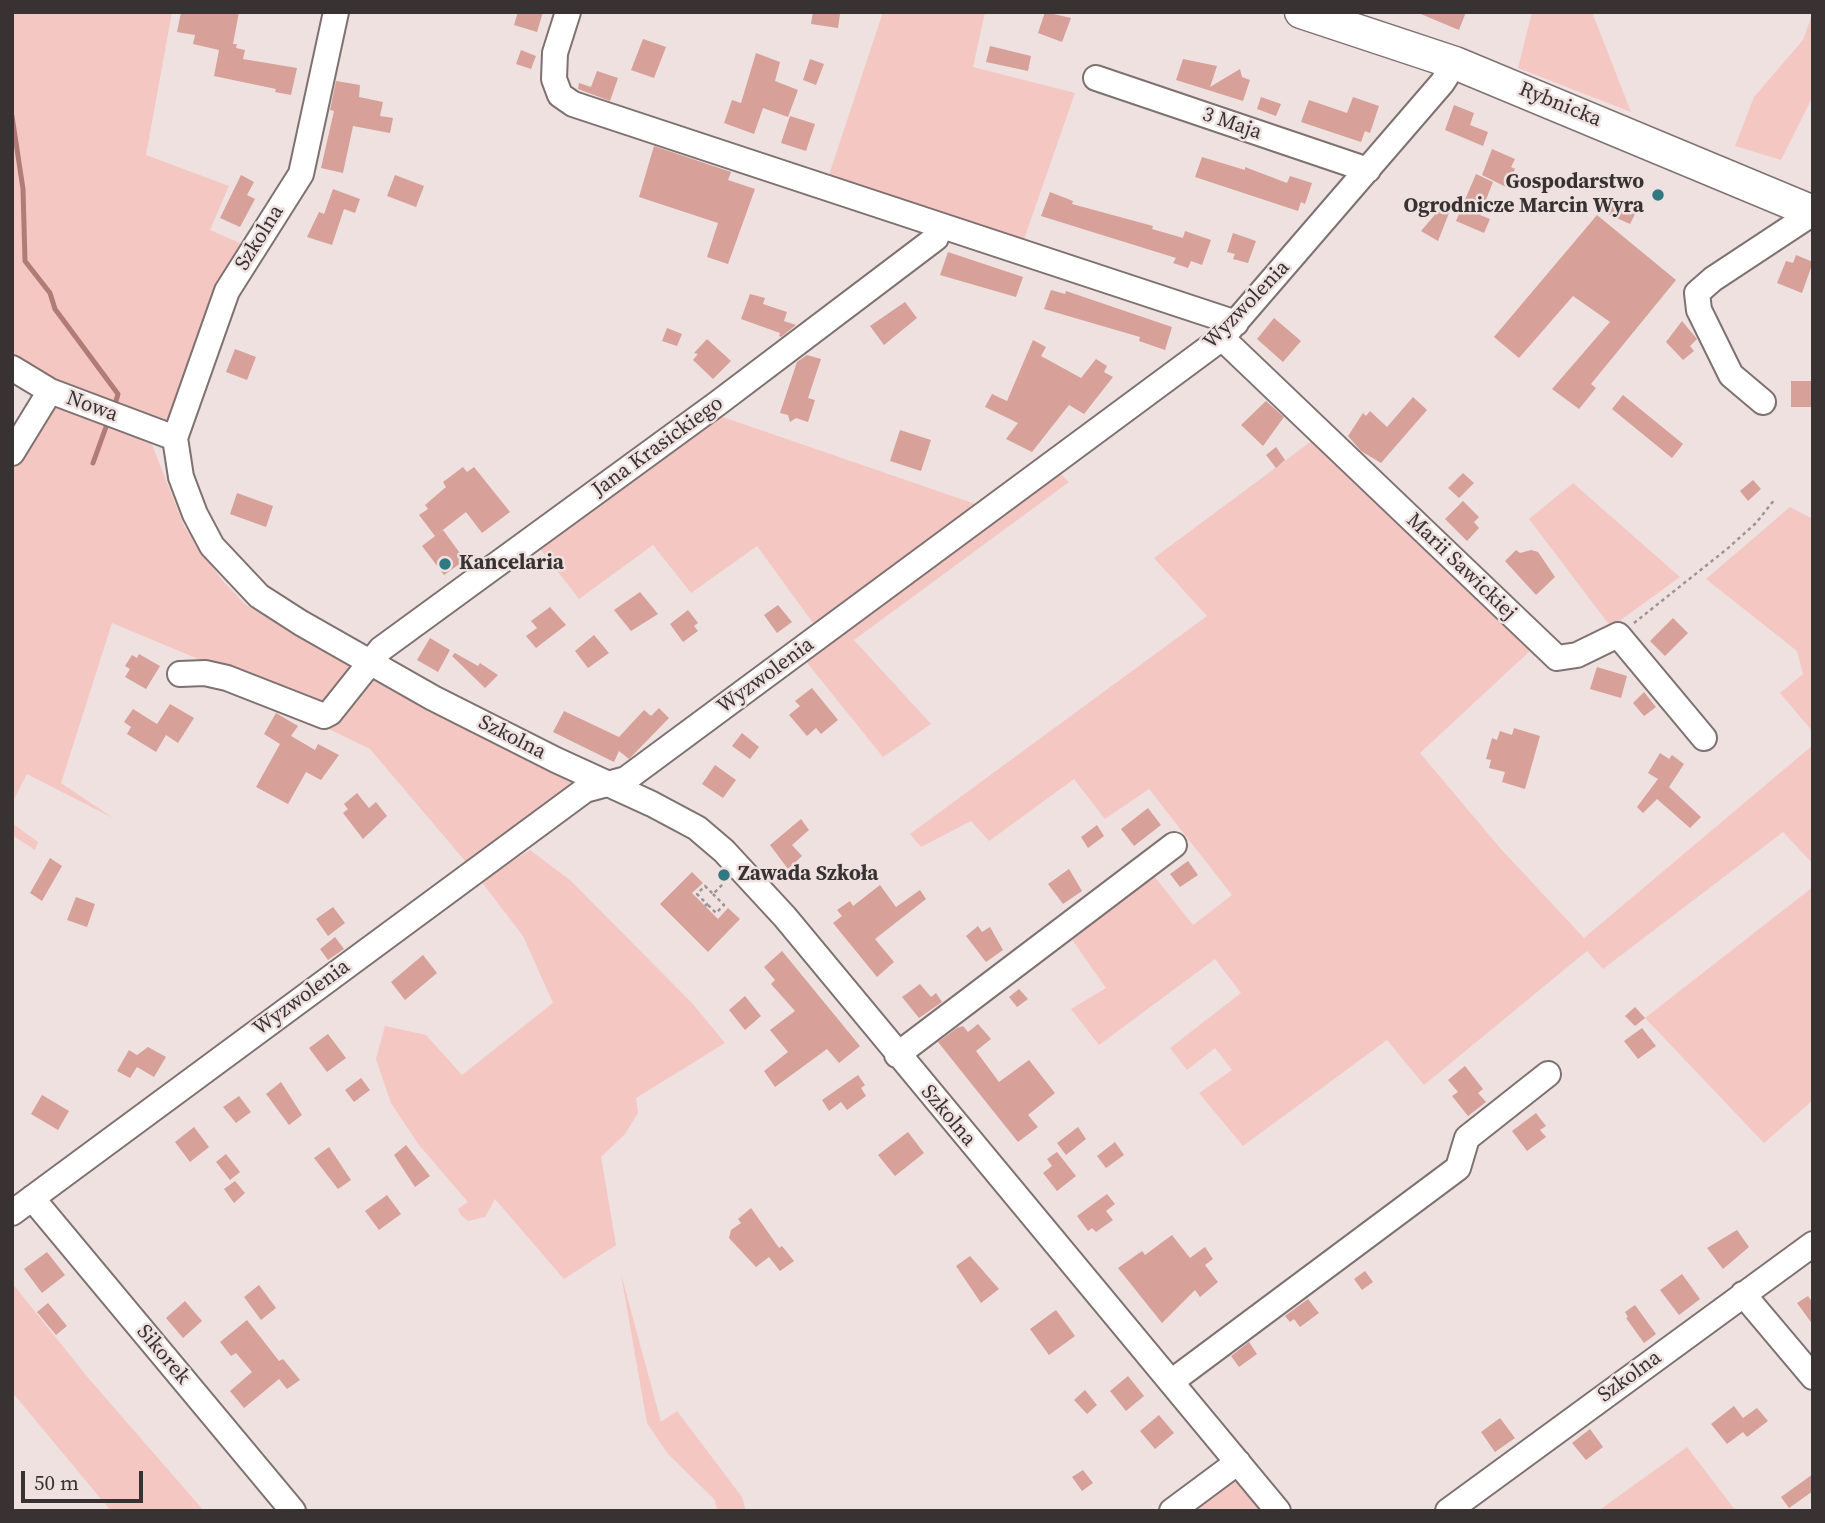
<!DOCTYPE html>
<html>
<head>
<meta charset="utf-8">
<style>
	body { margin:0 }
	#map { position:relative; width:1825px; height:1523px; overflow:hidden; background:#eee1e0; font-family:"Source Serif 4",serif }
	canvas { display:block }
	.frame { position:absolute; inset:0; border:14px solid #383332; pointer-events:none }
	.scale { position:absolute; left:21px; top:1471px; width:122px; height:32px; box-sizing:border-box; border:4px solid #383332; border-top:0; padding-left:9px; font-size:21px; line-height:24px; white-space:nowrap; color:#383332; -webkit-text-stroke:5px #eee1e0; paint-order:stroke }
</style>
</head>
<body>
<div id="map">
<canvas width="1825" height="1523"></canvas>
<div class="frame"></div>
<div class="scale">50 m</div>
</div>
<script>
const ctx = document.querySelector('canvas').getContext('2d');
ctx.lineJoin = 'round';
function fillPath(path, color) {
  ctx.fillStyle = color;
  ctx.fill(path, 'evenodd');
}
function toPath(rows) {
  const path = new Path2D();
  for (const r of rows) {
    path.moveTo(r[0], r[1]);
    for (let i = 2; i < r.length; i += 2) path.lineTo(r[i], r[i + 1]);
  }
  return path;
}
function stroke(path, color, width, dash) {
  ctx.strokeStyle = color;
  ctx.lineWidth = width;
  ctx.lineCap = dash ? 'butt' : 'round';
  ctx.setLineDash(dash || []);
  ctx.stroke(path);
}
function label(font, color, halo, rows, align = 'center') {
  ctx.font = font + ' "Source Serif 4",serif';
  ctx.lineWidth = 5;
  ctx.setLineDash([]);
  ctx.textBaseline = 'middle';
  ctx.strokeStyle = halo;
  ctx.fillStyle = color;
  for (const [text, x, y, turn = 0] of rows) {
    ctx.save();
    ctx.translate(x, y);
    ctx.rotate((+turn || 0) * Math.PI / 180);
    ctx.textAlign = isNaN(turn) ? turn : align;
    if (halo) ctx.strokeText(text, 0, 0);
    ctx.fillText(text, 0, 0);
    ctx.restore();
  }
}
const green = toPath([
	[12,12,172,12,146,155,229,186,210,230,242,244,216,286,173,421,158,422,80,395,12,359],
	[883,12,985,12,973,67,1075,93,1023,242,828,178],
	[1532,12,1592,12,1631,112,1518,68],
	[1813,12,1813,96,1781,160,1735,146,1754,97,1803,40],
	[55,400,149,437,184,526,221,579,246,605,355,669,318,709,112,623,61,783,113,818,27,774,12,803,12,469,33,427],
	[717,415,981,506,816,627,757,546,691,593,653,545,579,599,538,546],
	[1313,440,1531,650,1420,753,1500,848,1584,938,1813,745,1813,864,1783,832,1603,969,1587,951,1424,1085,1387,1040,1243,1146,1199,1093,1232,1070,1215,1048,1187,1070,1170,1048,1241,993,1215,959,1099,1045,1071,1009,1106,988,1064,928,1150,871,1193,925,1232,895,1149,789,1105,819,1074,779,989,841,971,821,921,847,910,834,1207,616,1154,558],
	[1060,473,1069,482,854,640,931,724,883,757,804,659],
	[1573,483,1680,577,1611,627,1529,519],
	[1790,507,1813,519,1813,732,1780,693,1803,674,1797,651,1706,579],
	[369,673,570,776,575,790,471,868,370,749,327,728],
	[12,823,38,842,35,850,12,835],
	[530,850,571,881,692,1003,725,1043,636,1098,638,1113,625,1134,601,1157,616,1245,564,1279,495,1199,485,1217,468,1221,461,1215,458,1209,468,1202,419,1145,391,1103,376,1059,385,1026,426,1035,462,1075,553,1003,523,936,481,881],
	[1813,887,1813,1100,1764,1143,1645,1018],
	[621,1274,661,1422,677,1411,742,1497,746,1511,717,1511,715,1500,668,1454,647,1423],
	[12,1283,90,1380,204,1511,111,1511,12,1392],
	[1687,1447,1736,1511,1598,1511],
	[1237,1472,1268,1511,1187,1511]
]);
const stream = toPath([
	[12,116,23,189,25,261,50,293,55,309,118,394,116,401],
	[93,463,106,427]
]);
const building = toPath([
	[181,12,239,12,233,44,237,44,236,48,245,50,243,59,297,68,291,95,275,92,276,89,214,76,219,50,193,44,195,35,177,32],
	[518,12,543,12,537,32,514,25],
	[813,12,840,14,838,28,811,24],
	[1045,12,1071,18,1062,42,1038,33],
	[1416,12,1466,12,1459,30],
	[643,39,666,47,654,78,631,70],
	[990,46,1031,56,1028,71,986,62],
	[521,50,536,56,531,69,516,64],
	[756,53,780,62,775,81,798,90,788,117,763,108,754,134,724,123,732,100,741,103],
	[810,59,824,64,816,85,803,80],
	[1183,59,1217,66,1210,87,1240,69,1242,77,1250,80,1243,101,1176,80],
	[597,71,618,78,610,101,578,89,579,83,591,87],
	[336,81,360,85,359,97,383,102,380,116,393,118,390,133,353,126,343,173,321,168,334,111,330,110],
	[1261,97,1281,104,1276,116,1257,109],
	[1353,97,1379,106,1370,133,1365,131,1361,142,1301,122,1309,100,1347,113],
	[1454,105,1474,113,1470,125,1488,132,1483,146,1445,130],
	[790,116,815,124,806,151,781,143],
	[654,146,731,172,728,180,755,189,728,264,707,257,718,223,639,197],
	[1492,149,1515,159,1511,167,1515,169,1508,188,1482,175],
	[1202,157,1245,170,1245,167,1287,183,1290,176,1312,183,1305,204,1301,202,1298,211,1195,177],
	[1476,174,1493,182,1480,215,1490,219,1484,233,1456,221],
	[241,175,254,182,247,195,255,199,240,227,220,218],
	[395,175,424,186,416,207,387,196],
	[333,189,360,199,355,213,344,209,332,245,307,237,319,212,324,214],
	[1050,192,1073,201,1072,204,1153,226,1152,229,1183,238,1185,231,1211,240,1202,265,1191,261,1188,268,1173,263,1176,258,1041,216],
	[1605,198,1636,212,1630,224,1599,210],
	[1439,210,1449,213,1438,241,1421,231],
	[1597,215,1676,280,1591,384,1596,388,1579,409,1552,389,1610,322,1573,296,1519,358,1494,337],
	[1233,233,1256,241,1248,263,1233,259,1235,254,1227,252],
	[948,252,1023,277,1016,297,940,275],
	[1796,255,1813,262,1802,293,1777,283,1786,261,1793,263],
	[1051,290,1065,294,1066,291,1172,327,1165,350,1139,341,1140,337,1044,309],
	[750,294,765,298,763,304,787,312,780,333,741,319],
	[905,302,917,318,884,345,870,326],
	[1274,318,1301,341,1283,362,1257,339],
	[784,321,796,325,781,337,779,336],
	[1682,321,1697,339,1690,346,1694,351,1683,360,1666,342],
	[667,328,682,334,677,346,662,341],
	[707,339,731,361,713,379,693,360,698,354,694,353],
	[1033,340,1046,347,1041,356,1081,378,1096,359,1107,366,1104,372,1113,377,1084,414,1069,405,1032,452,1006,439,1018,423,985,407,992,394,1007,401],
	[235,349,256,357,247,380,226,372],
	[807,355,821,359,808,398,815,400,808,422,796,418,790,422,788,415,780,413,797,362],
	[1791,381,1813,381,1813,407,1791,407],
	[1623,395,1683,444,1672,458,1612,409],
	[1413,397,1427,410,1381,463,1361,451,1348,436,1363,413,1366,416,1370,411,1387,427],
	[1266,401,1284,417,1263,446,1241,425],
	[900,430,931,440,921,471,890,461],
	[1276,447,1285,460,1276,468,1266,455],
	[463,467,467,472,474,467,510,512,482,533,466,512,435,536,419,515,428,509,425,505,446,487,443,482],
	[1463,473,1474,483,1459,498,1448,488],
	[1753,480,1761,489,1748,501,1740,491],
	[237,493,273,506,266,527,230,514],
	[1463,501,1479,517,1474,522,1479,528,1467,541,1445,519],
	[443,530,465,560,444,575,422,546],
	[1516,550,1520,553,1531,550,1538,552,1555,577,1536,595,1505,561],
	[640,592,658,614,631,631,614,610],
	[778,605,792,622,777,633,764,615],
	[550,607,566,625,536,648,526,636,537,628,531,621],
	[688,610,698,623,694,626,698,631,683,642,670,624],
	[1673,618,1688,633,1665,656,1650,641],
	[594,635,609,653,588,668,575,651],
	[430,638,450,650,438,672,417,660],
	[455,653,478,666,480,663,498,675,485,688,452,656],
	[139,654,160,666,146,689,125,677,130,669,125,666,132,655,137,658],
	[1597,667,1627,676,1621,698,1590,689],
	[812,688,838,720,821,734,816,728,807,736,789,715,800,706,795,701],
	[1644,692,1656,707,1644,716,1633,703],
	[170,704,194,718,178,743,166,735,156,752,127,734,131,727,124,722,133,709,157,724],
	[659,708,669,718,631,757,629,759,619,751,614,762,553,732,564,711,619,737,644,710,651,716],
	[276,713,298,726,291,736,315,750,318,744,339,755,321,780,306,772,288,804,256,787,280,744,264,734],
	[1514,728,1540,736,1525,789,1502,782,1505,772,1489,768,1491,760,1486,759,1492,738,1497,740,1500,731,1512,735],
	[742,733,759,747,750,759,732,746],
	[1660,753,1669,759,1672,755,1684,764,1669,787,1701,817,1690,828,1657,799,1643,813,1637,807,1658,779,1648,773],
	[715,765,736,780,723,798,702,784],
	[357,793,369,808,376,802,387,816,363,839,343,813,348,809,344,804],
	[1148,808,1161,825,1134,846,1121,829],
	[801,819,809,830,792,845,802,856,788,869,770,845],
	[1097,825,1104,836,1088,848,1081,837],
	[50,858,62,866,42,901,30,893],
	[1188,861,1198,875,1180,887,1170,874],
	[1069,869,1082,891,1063,904,1048,884],
	[692,872,703,883,692,893,718,919,728,908,740,919,708,952,660,904],
	[880,885,896,907,920,890,926,899,875,939,894,962,877,977,833,923,842,916,837,910,850,901,853,906],
	[76,897,95,904,87,927,67,920],
	[333,907,345,923,328,936,316,919],
	[978,926,982,932,990,927,1003,950,986,962,966,936],
	[335,937,344,949,328,960,320,949],
	[782,951,860,1046,839,1063,827,1049,775,1087,764,1071,788,1052,770,1030,795,1011,771,984,775,980,764,967],
	[423,955,437,973,405,1000,391,982],
	[920,984,931,997,936,993,942,1002,919,1018,902,997],
	[1019,989,1028,999,1017,1007,1009,997],
	[745,996,761,1016,745,1030,729,1010],
	[1635,1007,1645,1018,1635,1026,1625,1016],
	[978,1024,991,1039,976,1051,999,1082,1029,1060,1055,1093,1028,1115,1038,1127,1018,1142,938,1042,957,1028,963,1026,968,1032],
	[1642,1028,1656,1046,1638,1059,1624,1041],
	[328,1034,346,1058,327,1072,309,1048],
	[148,1047,166,1057,154,1077,137,1067,130,1078,117,1071,129,1050,137,1055],
	[1465,1066,1483,1089,1478,1093,1486,1102,1468,1116,1452,1096,1458,1092,1448,1080],
	[858,1075,865,1085,861,1088,866,1096,847,1110,841,1102,829,1111,822,1100],
	[361,1078,370,1090,354,1102,345,1090],
	[281,1082,302,1115,289,1125,266,1094],
	[42,1095,69,1111,58,1130,31,1114],
	[239,1096,251,1112,236,1123,223,1107],
	[1536,1113,1546,1126,1540,1130,1546,1137,1527,1151,1512,1131],
	[194,1127,209,1147,190,1162,175,1142],
	[1078,1127,1086,1139,1066,1155,1057,1143],
	[908,1132,924,1153,895,1176,878,1155],
	[1115,1142,1124,1155,1106,1168,1097,1156],
	[406,1145,430,1176,415,1187,394,1155],
	[329,1147,351,1180,338,1189,314,1158],
	[1057,1152,1076,1176,1057,1191,1043,1173,1052,1166,1047,1159],
	[226,1154,240,1172,230,1180,216,1162],
	[235,1181,245,1193,234,1203,224,1189],
	[1107,1194,1115,1204,1106,1211,1113,1220,1096,1232,1092,1228,1088,1231,1077,1216],
	[387,1195,401,1214,379,1230,365,1211],
	[751,1208,779,1248,782,1246,794,1261,780,1271,769,1257,756,1267,729,1238,731,1230,741,1223,738,1219],
	[1737,1230,1749,1247,1723,1269,1707,1248],
	[1172,1235,1190,1258,1205,1247,1213,1259,1205,1265,1218,1282,1200,1297,1195,1290,1162,1323,1118,1268,1142,1251,1145,1255],
	[47,1252,65,1275,42,1293,24,1269],
	[970,1256,999,1289,981,1303,956,1266],
	[1365,1271,1373,1282,1362,1290,1354,1279],
	[1682,1274,1700,1299,1679,1315,1660,1290],
	[259,1285,276,1308,261,1320,244,1297],
	[1808,1296,1813,1303,1813,1325,1797,1303],
	[1308,1299,1319,1313,1300,1327,1294,1319,1290,1322,1285,1316],
	[185,1301,202,1321,183,1338,166,1318],
	[48,1303,67,1326,56,1335,37,1312],
	[1635,1305,1656,1334,1644,1343,1626,1318,1628,1317,1625,1312],
	[1056,1310,1075,1336,1049,1355,1030,1329],
	[247,1320,279,1361,283,1359,300,1380,287,1389,279,1379,244,1408,230,1391,252,1372,236,1353,231,1356,220,1342],
	[1249,1342,1257,1354,1239,1367,1231,1356],
	[1128,1376,1144,1396,1126,1411,1110,1391],
	[1085,1390,1097,1405,1087,1414,1074,1400],
	[1734,1406,1743,1418,1757,1408,1768,1421,1747,1437,1743,1432,1727,1444,1711,1424],
	[1159,1415,1174,1433,1155,1449,1140,1431],
	[1500,1418,1515,1438,1495,1452,1481,1432],
	[1590,1429,1603,1447,1586,1460,1572,1443],
	[1083,1470,1093,1483,1082,1491,1072,1477],
	[1813,1474,1813,1491,1789,1508,1781,1497]
]);
const path = toPath([
	[1634,623,1727,549,1756,523,1775,499],
	[708,905,716,913,724,905,713,894],
	[705,906,707,904,697,894,705,886,713,894,724,883]
]);
const minor = toPath([
	[336,12,301,174,227,291,175,438,181,477,195,514,212,546,259,596,301,623,433,698,556,760,652,804,697,828,724,851,785,917,1278,1511],
	[568,12,555,53,554,79,560,95,573,104,1236,323],
	[1096,78,1368,170],
	[1222,338,1557,658,1577,655,1618,635,1704,738],
	[12,368,50,391,175,438],
	[1763,402,1731,375,1699,310,1697,293,1713,279,1813,213],
	[12,453,50,391],
	[180,674,205,673,227,678,324,716,330,713,381,649,718,403,936,238,939,226],
	[897,1055,1174,845],
	[32,1198,293,1511],
	[12,1213,585,790,626,779,1222,338,1442,83,1455,63],
	[1743,1294,1813,1377],
	[1171,1382,1458,1168,1467,1138,1548,1074],
	[1172,1511,1238,1462],
	[1448,1511,1813,1244]
]);
const major = toPath([
	[1301,12,1455,63,1813,212]
]);
const markers = [
	[1658,195,7,"#317981"],
	[445,564,7,"#317981"],
	[724,875,7,"#317981"]
];
const streetNames = [
	["Rybnicka",1560,105,22],
	["3 Maja",1232,124,19],
	["Szkolna",260,238,-58],
	["Wyzwolenia",1247,305,-46],
	["Nowa",92,407,20],
	["Jana Krasickiego",658,447,-36],
	["Marii Sawickiej",1461,567,44],
	["Wyzwolenia",766,676,-36],
	["Szkolna",512,738,27],
	["Wyzwolenia",302,998,-36],
	["Szkolna",948,1116,50],
	["Sikorek",163,1355,50],
	["Szkolna",1630,1377,-36]
];
const poiNames = [
	["Gospodarstwo",1644,183,"right"],
	["Ogrodnicze Marcin Wyra",1644,207,"right"],
	["Kancelaria",459,564],
	["Zawada Szkoła",738,875]
];
fillPath(green, '#f4c7c2');
stroke(stream, '#b17c76', 5);
fillPath(building, '#d7a099');
stroke(minor, '#7e7271', 28);
stroke(major, '#7e7271', 35);
stroke(path, '#9d9493', 2.5, [3.5, 3.5]);
stroke(minor, '#fff', 24);
stroke(major, '#fff', 32);
for (const [x, y, r, color] of markers) {
  const dot = new Path2D();
  dot.arc(x, y, r, 0, 2 * Math.PI);
  ctx.fillStyle = color;
  ctx.fill(dot);
  stroke(dot, '#eee1e0', 2.5);
}
label('21px', '#383332', '#eee1e0', streetNames);
label('bold 21px', '#383332', '#eee1e0', poiNames, 'left');
</script>
</body>
</html>
